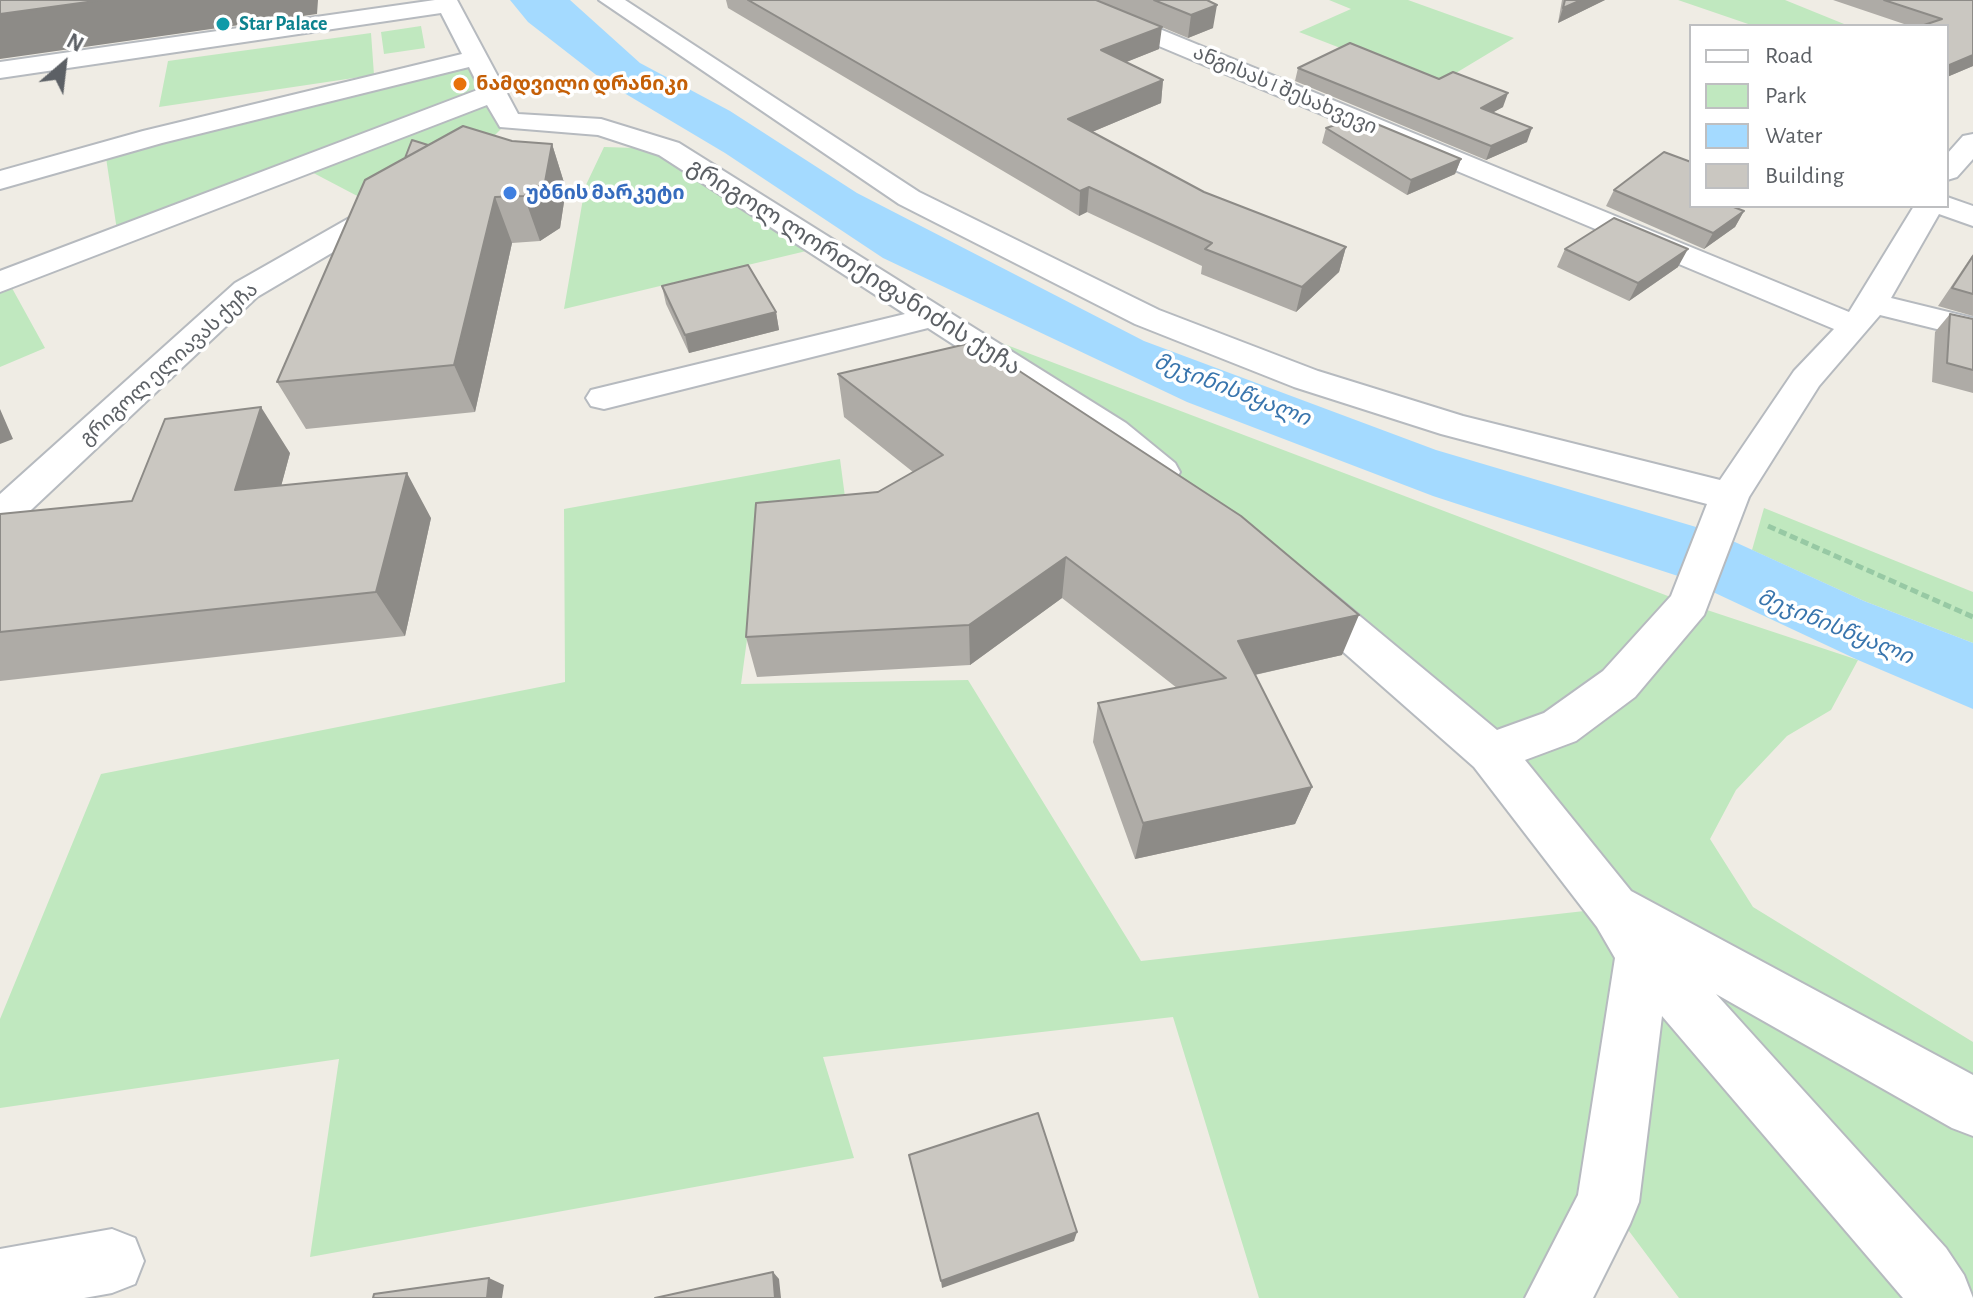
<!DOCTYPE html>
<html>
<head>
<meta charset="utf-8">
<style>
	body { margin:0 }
	#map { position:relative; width:1973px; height:1298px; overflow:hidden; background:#efece4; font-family:"Alegreya Sans",sans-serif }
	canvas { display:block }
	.legend { position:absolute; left:1689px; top:24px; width:260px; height:184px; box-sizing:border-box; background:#fff; border:2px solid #bebfc1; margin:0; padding:10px 14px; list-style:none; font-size:24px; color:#5c6065 }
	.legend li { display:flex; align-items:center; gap:16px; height:40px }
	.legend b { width:40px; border:2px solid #bebfc1 }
	.north { position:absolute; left:24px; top:24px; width:80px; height:80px; -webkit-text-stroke:6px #fff; paint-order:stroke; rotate:28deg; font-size:22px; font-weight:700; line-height:32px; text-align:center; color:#5c6065 }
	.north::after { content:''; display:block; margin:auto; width:28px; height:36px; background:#5c6065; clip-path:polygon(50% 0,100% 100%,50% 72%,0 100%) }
</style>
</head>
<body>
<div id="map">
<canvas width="1973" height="1298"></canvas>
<ul class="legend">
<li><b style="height:10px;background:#fff"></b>Road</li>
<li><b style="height:22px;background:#c0e8bf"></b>Park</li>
<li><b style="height:22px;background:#a4daff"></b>Water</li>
<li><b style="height:22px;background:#cac7c1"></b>Building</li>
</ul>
<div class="north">N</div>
</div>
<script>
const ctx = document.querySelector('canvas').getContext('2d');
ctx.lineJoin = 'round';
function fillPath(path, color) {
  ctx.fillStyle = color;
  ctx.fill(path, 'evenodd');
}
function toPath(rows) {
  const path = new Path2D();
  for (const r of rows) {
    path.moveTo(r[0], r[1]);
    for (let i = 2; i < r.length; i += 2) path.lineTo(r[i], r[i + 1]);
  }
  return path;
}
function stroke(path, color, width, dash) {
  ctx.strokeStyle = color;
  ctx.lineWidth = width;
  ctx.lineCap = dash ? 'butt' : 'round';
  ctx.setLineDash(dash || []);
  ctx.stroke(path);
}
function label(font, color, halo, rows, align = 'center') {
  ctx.font = font + ' "Alegreya Sans","Noto Sans Georgian",sans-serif';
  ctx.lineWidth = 7;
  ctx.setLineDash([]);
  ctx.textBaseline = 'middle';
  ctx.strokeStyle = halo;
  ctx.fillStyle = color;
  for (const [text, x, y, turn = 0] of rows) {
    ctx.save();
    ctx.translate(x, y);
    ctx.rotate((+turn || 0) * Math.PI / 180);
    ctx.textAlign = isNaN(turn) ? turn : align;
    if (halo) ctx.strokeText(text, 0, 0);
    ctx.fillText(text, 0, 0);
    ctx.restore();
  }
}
const green = toPath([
	[1329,0,1408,0,1514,38,1436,85,1299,32,1351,9],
	[1678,0,1785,0,1849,26,1754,26],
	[421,26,425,48,384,54,381,32],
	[371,33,374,75,159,107,168,61],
	[476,58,509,121,469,161,384,210,302,167,118,237,105,151],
	[604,147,669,149,823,247,564,309,585,187],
	[7,279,45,348,0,367,0,282],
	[933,317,1689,604,1858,660,1831,710,1787,736,1736,790,1710,839,1753,907,1973,1042,1973,1298,1679,1298,1608,1203,1558,1298,1259,1298,1173,1017,823,1057,854,1158,310,1257,339,1059,0,1108,0,1019,101,774,565,682,564,509,840,459,850,535,760,543,741,684,968,680,1141,961,1611,908,1490,753],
	[1764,508,1973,592,1973,643,1864,601,1752,550]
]);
const water = toPath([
	[510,0,570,0,640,63,730,111,857,193,1144,341,1436,450,1713,532,1864,601,1973,643,1973,709,1858,660,1681,577,1433,496,1187,402,883,258,725,153,604,81,528,22]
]);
const path = toPath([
	[1768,526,1973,617]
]);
const minor = toPath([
	[435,0,457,0,518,114,601,119,679,143,1126,423,1175,463,1180,472,1175,481,1161,485,1147,481,1100,439,928,328,604,409,591,406,586,398,591,390,905,314,659,155,598,135,500,127,487,105,0,292,0,271,480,89,469,67,162,143,0,189,0,171,143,131,462,54,441,13,0,78,0,62,435,0],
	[599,0,625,0,919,192,1159,310,1318,371,1463,416,1720,480,1794,371,1834,329,1061,5,1058,0,1089,0,1849,312,1914,206,1947,206,1947,197,1973,206,1973,226,1939,214,1891,298,1973,318,1973,338,1880,315,1819,386,1749,497,1704,615,1635,697,1576,741,1525,760,1631,891,1973,1075,1973,1136,1952,1128,1716,994,1946,1248,1964,1275,1973,1298,1903,1298,1662,1016,1639,1202,1630,1224,1593,1298,1525,1298,1578,1195,1615,958,1597,927,1474,767,1290,605,1284,594,1290,583,1305,578,1320,583,1497,730,1544,713,1603,671,1671,596,1707,504,1441,434,1294,387,1135,324,899,204,599,0],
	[1973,134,1973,159,1957,177,1947,180,1947,154,1963,136,1973,134],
	[391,197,401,200,406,206,401,212,257,297,14,526,0,530,0,494,235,283,381,200,391,197],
	[112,1229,135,1238,144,1261,135,1284,112,1293,84,1298,0,1298,0,1249,112,1229]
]);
const wall = toPath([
	[726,0,1096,0,1159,49,1126,62,1163,80,1161,103,1092,132,1204,192,1346,247,1339,272,1296,312,1201,274,1202,266,1087,212,1079,216,728,8],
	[1097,0,1207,0,1213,28,1188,38],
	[1562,0,1605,0,1558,23],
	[1833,0,1973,0,1973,66,1947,77,1947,26,1910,26],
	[1298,68,1503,107,1493,112,1527,142,1486,160,1295,81],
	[1326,128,1461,159,1455,174,1407,195,1322,143],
	[512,141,552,144,566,189,560,228,540,241,512,243,475,412,306,429,277,382,428,145],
	[1614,190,1691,206,1744,211,1735,227,1704,249,1606,206],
	[1565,249,1678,267,1629,301,1557,267],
	[1973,254,1973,316,1938,306],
	[662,286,776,312,779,330,689,353,666,304],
	[1950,314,1973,319,1973,393,1932,382,1935,332],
	[838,374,1342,655,1255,675,1312,787,1295,824,1135,859,1093,742,1098,703,1177,688,1062,598,970,665,757,677,746,637,878,492,913,472,844,417],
	[290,453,281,486,431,518,405,636,0,681,0,514,132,501]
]);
const shadedWall = toPath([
	[102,0,318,0,317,14,0,59,0,14],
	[1581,0,1605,0,1558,23,1563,8],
	[1217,5,1213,28,1188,38,1191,15],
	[1162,27,1159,49,1099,73,1101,50],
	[1973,55,1973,66,1947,77,1947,66],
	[1163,80,1161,103,1066,143,1068,119],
	[1508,93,1503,107,1476,122,1481,108],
	[1532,128,1527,142,1486,160,1491,146],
	[552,144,566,189,560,228,540,241,524,196],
	[1461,159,1455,174,1407,195,1411,180],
	[1089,187,1087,212,1079,216,1080,191],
	[495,197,512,243,475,412,454,365],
	[1744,211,1735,227,1704,249,1713,233],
	[1346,247,1339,272,1296,312,1302,287],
	[1688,249,1678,267,1629,301,1638,283],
	[776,312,779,330,689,353,685,335],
	[261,407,290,453,268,535,235,490],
	[0,409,13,439,0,444],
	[407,473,431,518,405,636,376,592],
	[1066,557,1062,598,970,665,969,625],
	[1359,615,1342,655,1227,681,1238,641],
	[1312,787,1295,824,1135,859,1143,823],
	[1077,1232,1074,1241,942,1288,941,1281],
	[773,1272,779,1279,781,1298,775,1298],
	[489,1278,504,1285,502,1298,487,1298]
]);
const building = toPath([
	[0,0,102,0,0,14,0,0],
	[748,0,1096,0,1162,27,1101,50,1163,80,1068,119,1204,192,1346,247,1302,287,1205,249,1212,243,1089,187,1080,191,748,0],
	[1154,0,1207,0,1217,5,1191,15,1154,0],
	[1565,0,1581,0,1563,8,1565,0],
	[1884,0,1973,0,1973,55,1947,66,1947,26,1921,26,1942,19,1884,0],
	[1350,43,1439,79,1453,72,1508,93,1481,108,1532,128,1491,146,1298,68,1350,43],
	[1360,117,1461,159,1411,180,1326,128,1360,117],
	[463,126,512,141,552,144,545,182,524,196,495,197,454,365,277,382,365,180,463,126],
	[412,140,428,145,405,158,412,140],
	[1664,152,1691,162,1691,206,1731,206,1744,211,1713,233,1614,190,1664,152],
	[1614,218,1688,249,1638,283,1565,249,1614,218],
	[1973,256,1973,294,1952,288,1973,256],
	[748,265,776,312,685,335,662,286,748,265],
	[1950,314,1973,319,1973,370,1947,363,1950,314],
	[975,342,1241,516,1359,615,1238,641,1312,787,1143,823,1098,703,1226,678,1066,557,969,625,746,637,756,503,878,492,943,455,838,374,975,342],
	[261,407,235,490,407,473,376,592,0,632,0,514,132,501,165,419,261,407],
	[1038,1113,1077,1232,941,1281,909,1155,1038,1113],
	[773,1272,775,1298,655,1298,773,1272],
	[489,1278,487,1298,373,1298,374,1294,489,1278]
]);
const markers = [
	[223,24,8,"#0f9aa8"],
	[460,84,8,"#e8710a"],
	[510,193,8,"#3f7fe0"]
];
const farCulturenames = [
	["Star Palace",239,24]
];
const farFoodnames = [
	["ნამდვილი დრანიკი",476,84]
];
const farStreetnames = [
	["ანგისას I შესახვევი",1285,90,23],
	["გრიგოლ ელიავას ქუჩა",169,364,-42]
];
const farShopnames = [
	["უბნის მარკეტი",526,193]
];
const farWaternames = [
	["მეჯინისწყალი",1232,390,21],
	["მეჯინისწყალი",1835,627,22]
];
const streetNames = [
	["გრიგოლ ლორთქიფანიძის ქუჩა",854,267,32]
];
fillPath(green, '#c0e8bf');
fillPath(water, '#a4daff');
stroke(minor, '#b6babf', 4);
stroke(path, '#97c9a4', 5, [8, 4]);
fillPath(minor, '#fff');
fillPath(wall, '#aeaba6');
fillPath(shadedWall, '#8d8b87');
fillPath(building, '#cac7c1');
stroke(building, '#8d8b87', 2);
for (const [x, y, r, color] of markers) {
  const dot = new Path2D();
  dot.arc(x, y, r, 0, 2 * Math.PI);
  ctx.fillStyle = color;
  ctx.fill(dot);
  stroke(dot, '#fff', 3);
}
label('bold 20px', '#0d838f', '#fff', farCulturenames, 'left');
label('bold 20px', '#c56008', '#fff', farFoodnames, 'left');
label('20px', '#5c6065', '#fff', farStreetnames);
label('bold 20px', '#366cbe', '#fff', farShopnames, 'left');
label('italic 22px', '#3975ad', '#fff', farWaternames);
label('24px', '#5c6065', '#fff', streetNames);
</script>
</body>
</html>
